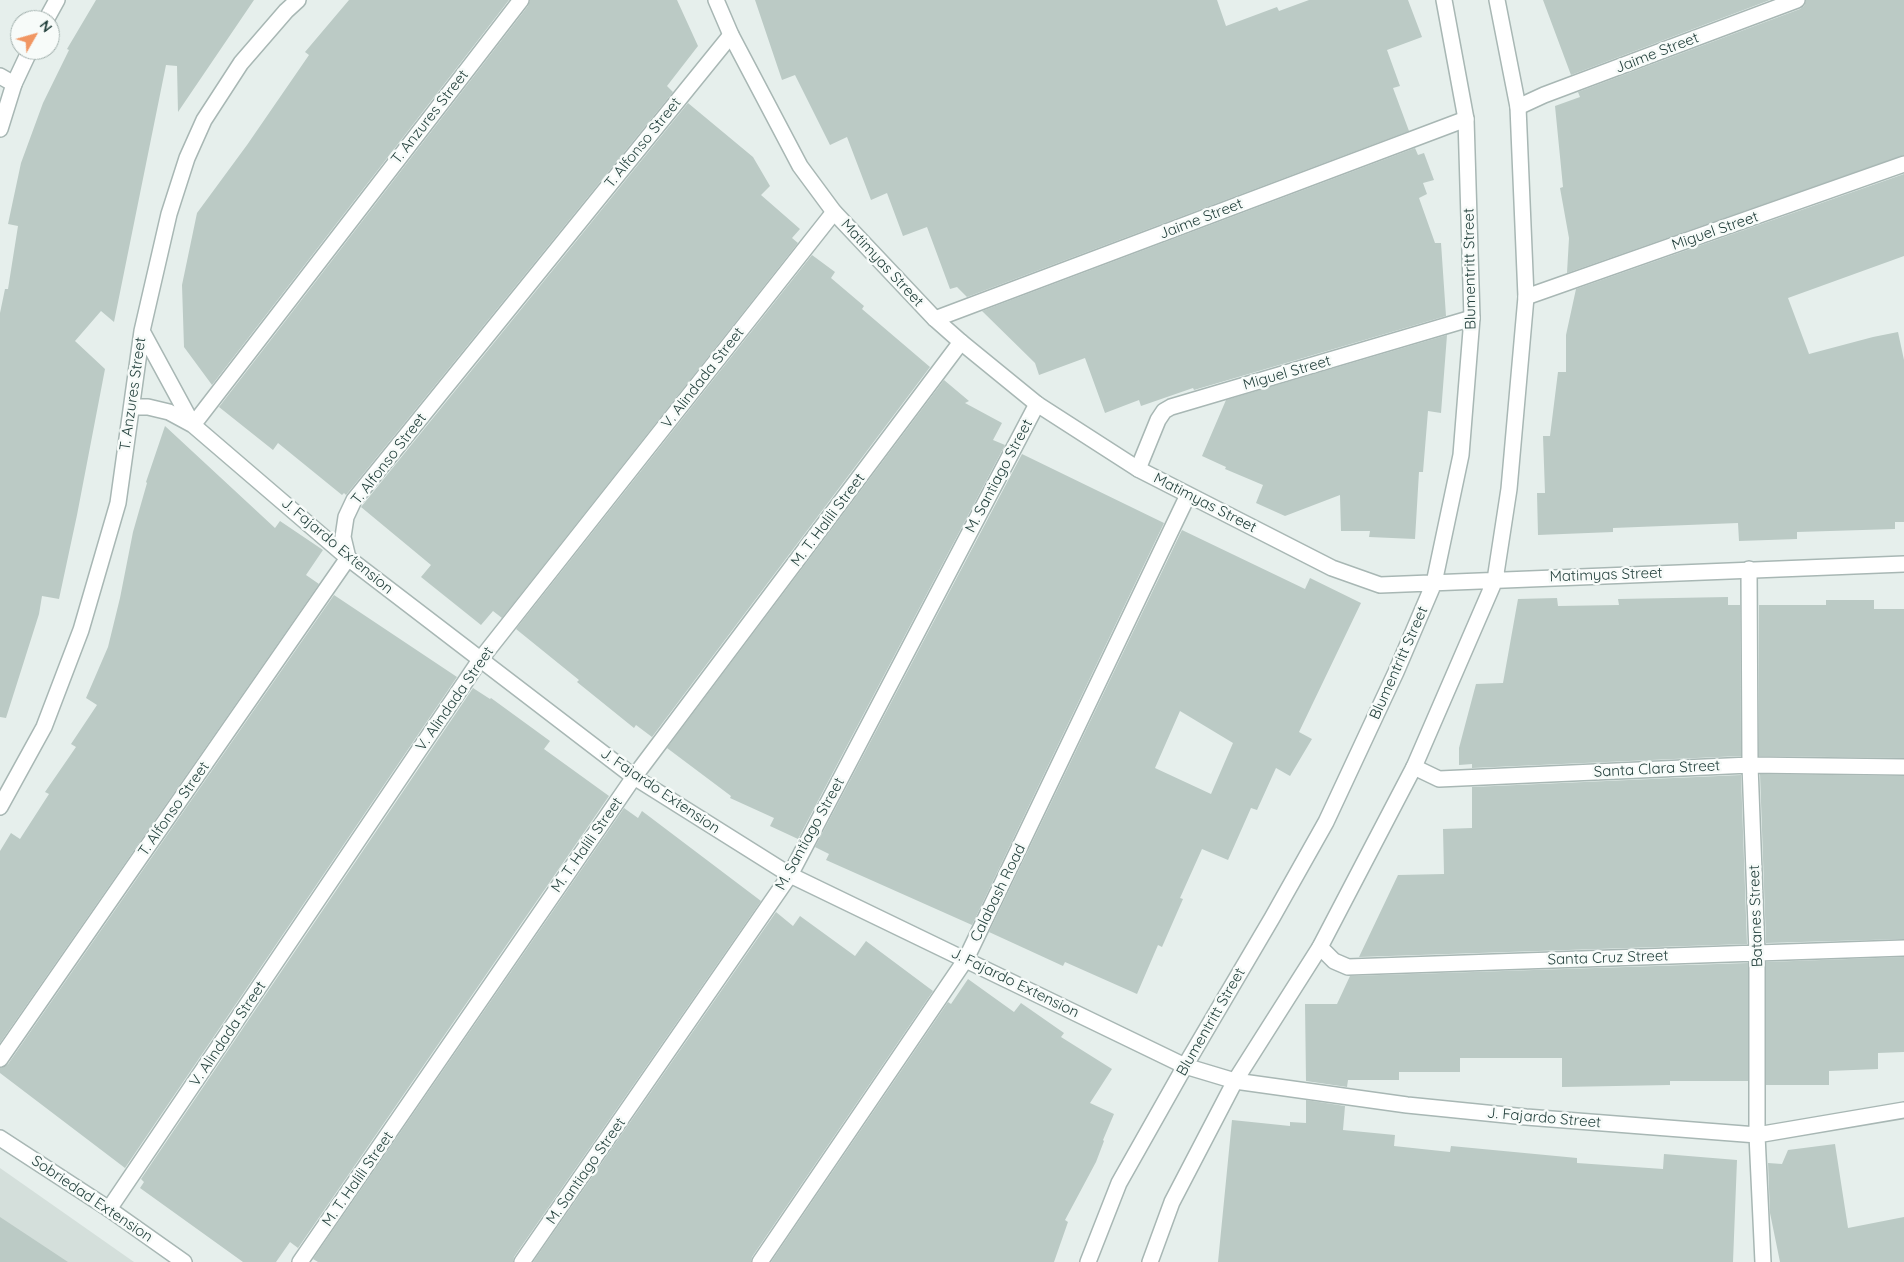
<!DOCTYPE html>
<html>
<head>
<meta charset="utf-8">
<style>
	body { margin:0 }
	#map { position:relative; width:1904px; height:1262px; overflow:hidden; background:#e6efec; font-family:Quicksand,sans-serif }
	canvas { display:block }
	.north { position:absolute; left:10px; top:10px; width:50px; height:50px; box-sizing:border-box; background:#f7fbf9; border:1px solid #a3b1ae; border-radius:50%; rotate:52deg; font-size:14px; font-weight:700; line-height:20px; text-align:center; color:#24413d }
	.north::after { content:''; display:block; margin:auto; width:18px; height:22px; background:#f19662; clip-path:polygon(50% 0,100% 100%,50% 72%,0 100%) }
</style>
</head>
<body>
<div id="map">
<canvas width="1904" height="1262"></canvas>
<div class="north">N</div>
</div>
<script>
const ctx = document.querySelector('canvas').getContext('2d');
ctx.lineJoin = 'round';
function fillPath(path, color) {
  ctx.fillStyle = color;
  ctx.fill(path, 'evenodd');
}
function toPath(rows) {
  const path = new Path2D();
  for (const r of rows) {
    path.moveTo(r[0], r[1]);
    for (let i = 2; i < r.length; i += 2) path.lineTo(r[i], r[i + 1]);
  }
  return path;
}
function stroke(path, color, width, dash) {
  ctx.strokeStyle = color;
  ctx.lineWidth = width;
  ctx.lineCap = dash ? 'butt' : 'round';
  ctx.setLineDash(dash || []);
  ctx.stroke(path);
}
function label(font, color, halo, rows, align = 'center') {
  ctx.font = font + ' Quicksand,sans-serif';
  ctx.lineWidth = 5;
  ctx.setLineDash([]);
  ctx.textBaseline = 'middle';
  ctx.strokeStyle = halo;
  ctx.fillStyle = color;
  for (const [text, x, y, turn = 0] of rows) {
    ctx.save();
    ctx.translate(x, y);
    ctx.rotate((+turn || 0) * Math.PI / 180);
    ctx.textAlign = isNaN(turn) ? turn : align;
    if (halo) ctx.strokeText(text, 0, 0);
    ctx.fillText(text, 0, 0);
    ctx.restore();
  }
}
const built = toPath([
	[0,1168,134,1262,0,1262]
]);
const building = toPath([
	[96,0,254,0,178,112,177,66,166,65,114,322,101,311,75,341,105,369,77,515,59,599,42,596,39,614,6,718,0,717,0,313,5,289,8,289,18,226,8,224,21,163,43,103,69,50,67,49],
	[349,0,509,0,212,385,184,347,182,285,197,213,247,145,309,55,305,52],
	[530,0,677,0,698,46,667,86,673,92,346,495,344,493,342,495,278,443,273,450,219,407,528,6],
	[755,0,1217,0,1226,26,1277,7,1279,11,1309,0,1408,0,1422,37,1387,50,1400,86,1393,88,1409,131,967,297,957,287,950,289,927,227,903,236,887,193,871,200,847,137,830,145,795,75,782,80],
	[1543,0,1770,0,1571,75],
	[1806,0,1904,0,1904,155,1567,273,1569,238,1560,188,1563,187,1555,106,1580,97,1578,92,1800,9,1804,6],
	[688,103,753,157,770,186,761,195,800,229,792,238,798,243,502,618,493,611,481,625,421,577,431,565,361,507],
	[1415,148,1418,155,1424,153,1434,180,1423,183,1427,194,1419,198,1435,243,1441,243,1446,316,1194,390,1193,388,1141,406,1139,400,1105,413,1085,358,1039,375,1035,363,982,311],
	[1904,174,1904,256,1788,298,1809,354,1873,337,1898,332,1904,360,1904,522,1895,522,1895,529,1797,532,1797,539,1739,541,1738,523,1613,528,1613,532,1538,535,1537,493,1545,493,1543,436,1550,436,1558,372,1566,372,1566,335,1576,289],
	[812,255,835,272,831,278,864,306,862,309,930,367,652,737,636,725,634,728,577,682,579,680,516,629],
	[1447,335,1441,413,1428,411,1423,472,1419,472,1415,539,1369,537,1370,531,1341,531,1340,495,1285,516,1256,503,1263,485,1225,469,1226,467,1202,456,1226,400],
	[944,380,969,401,965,403,1002,423,993,440,1005,445,798,839,770,826,774,818,730,798,731,796,667,748],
	[165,426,275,528,280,521,323,550,306,575,319,584,0,1043,0,851,11,833,20,839,49,794,45,792,76,747,71,744,97,705,86,698,108,647,120,598,133,532,147,483,146,482],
	[1022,454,1164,523,972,925,826,860,829,854,815,847],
	[1182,530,1305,589,1310,578,1361,603,1299,732,1312,739,1290,776,1276,768,1257,810,1251,808,1228,860,1202,849,1180,898,1183,899,1162,947,1158,945,1137,994,1065,962,1063,966,989,932],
	[1180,711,1233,743,1211,794,1155,768],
	[334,595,457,677,125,1168,0,1073,0,1068,8,1064],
	[1728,597,1728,605,1740,605,1741,756,1472,768,1472,764,1459,765,1459,748,1476,684,1503,683,1518,599,1557,598,1558,606,1619,605,1618,599],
	[1826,600,1874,600,1874,609,1904,609,1904,758,1759,756,1759,605,1826,605],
	[473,688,490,699,491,698,550,741,544,749,609,796,298,1248,290,1242,276,1262,243,1262,140,1188,144,1182,141,1179],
	[1760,774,1904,776,1904,939,1766,943],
	[1741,775,1747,944,1359,957,1398,875,1444,874,1443,829,1472,828,1472,787],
	[624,808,638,818,642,811,761,901,514,1257,513,1262,318,1262,313,1259],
	[776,912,793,926,800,916,855,956,866,941,933,991,752,1257,751,1262,533,1262],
	[1904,957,1904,1052,1878,1053,1878,1069,1829,1071,1829,1085,1766,1085,1766,962],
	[1748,963,1748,1081,1670,1081,1670,1085,1562,1087,1562,1058,1460,1058,1460,1072,1399,1072,1399,1080,1348,1080,1347,1087,1306,1081,1305,1004,1337,1004,1350,976],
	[968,979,1014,1012,1021,1003,1064,1033,1061,1037,1112,1069,1090,1103,1114,1114,1103,1140,1104,1141,1096,1162,1065,1220,1068,1222,1054,1262,771,1262,948,1002,951,1004],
	[1306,1100,1345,1106,1343,1130,1395,1135,1394,1146,1450,1152,1451,1146,1577,1158,1577,1163,1663,1169,1664,1154,1737,1160,1733,1262,1218,1262,1232,1120,1290,1126,1290,1122,1306,1123],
	[1835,1144,1848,1228,1904,1217,1904,1262,1780,1262,1770,1213,1768,1163,1782,1164,1788,1150],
	[0,1217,68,1262,0,1262]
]);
const minor = toPath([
	[1518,107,1544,95,1797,0],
	[0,129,14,84],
	[1526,297,1904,164],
	[935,319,1466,119],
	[142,331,193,425,521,0],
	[132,407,148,407,169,412,193,425,348,558,634,777,790,875,1185,1066,1235,1081,1407,1105,1526,1117,1757,1135,1904,1110],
	[1138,469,1158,420,1164,411,1171,407,1472,318],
	[1749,569,1750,765,1757,953,1757,1135,1763,1262],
	[1414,767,1439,779,1750,765,1904,767],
	[0,807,44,727,81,630,118,503,142,331,169,214,187,158,204,120,241,63,286,11,298,0],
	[1320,947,1334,961,1348,967,1904,948],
	[0,1059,348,558,343,537,346,517,354,500,731,35],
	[109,1209,480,660,834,212],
	[300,1262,634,777,961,342],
	[522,1262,790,875,1037,404],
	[760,1262,966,959,1188,495]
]);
const tertiary = toPath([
	[716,0,731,35,800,166,834,212,935,319,961,342,1037,404,1138,469,1332,568,1380,585,1904,564],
	[46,20,57,0],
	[0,76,14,84,30,50],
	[0,1138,109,1209,184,1262],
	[1088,1262,1119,1183,1185,1066,1272,918,1326,822,1396,672,1434,583,1461,455,1472,318,1466,119,1444,0],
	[1150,1262,1172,1202,1235,1081,1320,947,1414,767,1495,580,1509,489,1526,297,1518,107,1497,0]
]);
const streetNames = [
	["Jaime Street",1657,53,-21],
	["T. Anzures Street",430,117,-52],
	["T. Alfonso Street",643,143,-51],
	["Jaime Street",1201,219,-21],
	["Miguel Street",1715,231,-19],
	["Matimyas Street",882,263,47],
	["Blumentritt Street",1470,269,-91],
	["Miguel Street",1287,373,-16],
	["V. Alindada Street",703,378,-52],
	["T. Anzures Street",133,394,-82],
	["T. Alfonso Street",389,459,-52],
	["M. Santiago Street",999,476,-62],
	["Matimyas Street",1205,503,27],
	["M. T. Halili Street",828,520,-53],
	["J. Fajardo Extension",337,546,40],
	["Matimyas Street",1606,575,-2],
	["Blumentritt Street",1399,663,-66],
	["V. Alindada Street",455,699,-55],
	["Santa Clara Street",1657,769,-3],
	["J. Fajardo Extension",660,791,34],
	["T. Alfonso Street",174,809,-55],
	["M. Santiago Street",810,834,-61],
	["M. T. Halili Street",587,845,-55],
	["Calabash Road",998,893,-64],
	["Batanes Street",1756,916,-92],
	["Santa Cruz Street",1608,958,-2],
	["J. Fajardo Extension",1015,983,26],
	["Blumentritt Street",1211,1022,-60],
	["V. Alindada Street",228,1034,-56],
	["J. Fajardo Street",1544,1118,5],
	["M. Santiago Street",586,1171,-55],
	["M. T. Halili Street",358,1179,-55],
	["Sobriedad Extension",92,1199,34]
];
fillPath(built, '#d4dfdb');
fillPath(building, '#bbcac5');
stroke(minor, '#a8b7b4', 18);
stroke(tertiary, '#a8b7b4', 18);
stroke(minor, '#fff', 15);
stroke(tertiary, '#fff', 15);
label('15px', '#24413d', '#f7fbf9', streetNames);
</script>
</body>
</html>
